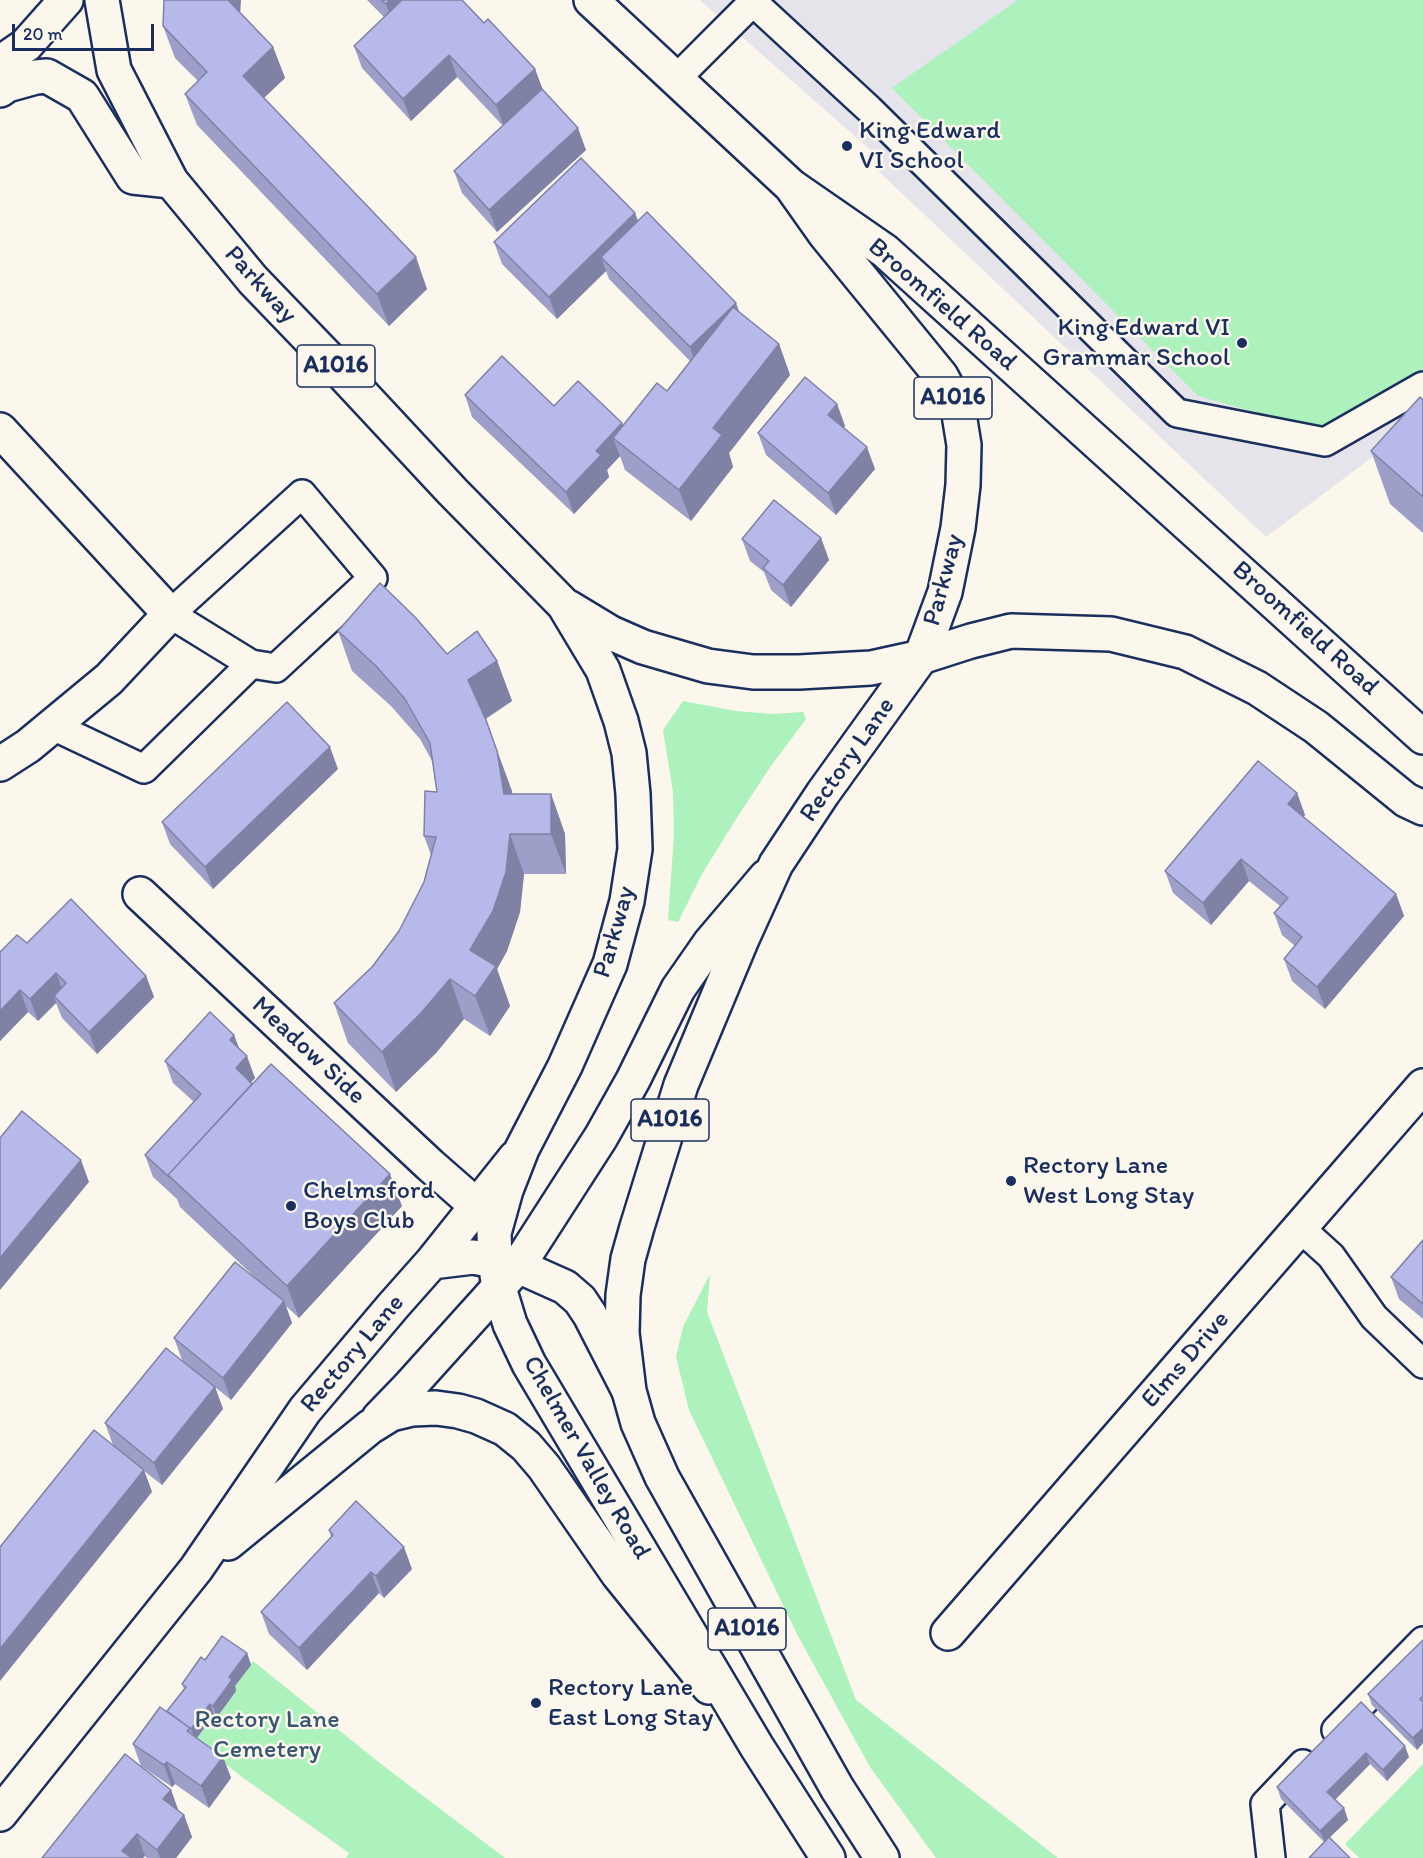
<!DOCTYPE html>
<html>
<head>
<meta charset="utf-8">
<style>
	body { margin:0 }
	#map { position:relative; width:1423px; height:1858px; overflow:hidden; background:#fbf7ec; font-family:Itim,sans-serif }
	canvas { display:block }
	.scale { position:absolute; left:12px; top:24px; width:142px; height:27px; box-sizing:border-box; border:3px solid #1b2f5e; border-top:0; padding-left:8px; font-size:18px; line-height:21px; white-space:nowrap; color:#1b2f5e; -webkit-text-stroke:4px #fbf7ec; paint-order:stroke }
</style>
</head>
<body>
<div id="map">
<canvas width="1423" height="1858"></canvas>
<div class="scale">20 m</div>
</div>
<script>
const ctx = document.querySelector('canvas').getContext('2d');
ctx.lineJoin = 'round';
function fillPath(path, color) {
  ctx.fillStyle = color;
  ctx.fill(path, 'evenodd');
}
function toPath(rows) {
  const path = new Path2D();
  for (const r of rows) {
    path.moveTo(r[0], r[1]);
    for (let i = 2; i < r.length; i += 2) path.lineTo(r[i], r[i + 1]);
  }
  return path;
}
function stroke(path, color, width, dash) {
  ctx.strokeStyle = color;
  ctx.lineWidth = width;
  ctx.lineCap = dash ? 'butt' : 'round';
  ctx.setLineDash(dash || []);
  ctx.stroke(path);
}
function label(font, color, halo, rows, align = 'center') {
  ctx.font = font + ' Itim,sans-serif';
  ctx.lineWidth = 5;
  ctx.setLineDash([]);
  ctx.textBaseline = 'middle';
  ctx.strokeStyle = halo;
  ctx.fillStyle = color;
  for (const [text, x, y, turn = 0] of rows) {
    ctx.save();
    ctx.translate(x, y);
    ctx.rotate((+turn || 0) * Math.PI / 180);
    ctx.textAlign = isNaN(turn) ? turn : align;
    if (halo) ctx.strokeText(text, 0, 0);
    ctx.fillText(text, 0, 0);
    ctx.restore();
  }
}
const built = toPath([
	[700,0,1423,0,1423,419,1266,537,875,168,882,160]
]);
const green = toPath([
	[1018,0,1423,0,1423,368,1336,435,1198,396,892,88],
	[683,701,736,711,773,714,803,712,806,719,771,766,736,819,702,874,678,922,668,920,674,834,673,792,663,730],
	[710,1274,707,1312,856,1700,1058,1858,936,1858,870,1767,798,1636,689,1410,676,1357,683,1327],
	[253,1661,381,1764,505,1858,346,1858,349,1853,242,1777,195,1740,214,1715,217,1717,233,1689],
	[1423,1764,1423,1858,1359,1858,1345,1844]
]);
const service = toPath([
	[753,2,869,109,1177,413,1325,442,1423,386],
	[676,79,753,2,752,0],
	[302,494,373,578,276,668,251,664,170,614,302,494],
	[53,726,144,769,251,664],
	[1300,1228,1331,1256,1374,1317,1423,1364],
	[1336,1730,1423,1641],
	[1271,1858,1265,1804,1303,1764]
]);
const minor = toPath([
	[0,63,26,45,66,0],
	[0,90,7,85,36,77,47,76,82,96,133,177,171,181],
	[0,430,170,614,109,679,28,746,0,764],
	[140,894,430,1165,478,1207],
	[948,1633,1423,1086]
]);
const secondary = toPath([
	[794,188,885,251,1423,737],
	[921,657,971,641,1011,631,1111,634,1185,652,1257,688,1316,727,1406,800,1423,808],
	[432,1262,473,1257,495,1261,518,1266,565,1287,580,1300,590,1315,628,1389],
	[379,1418,408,1388,518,1266,601,1137,633,1080,678,989,710,943,766,877],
	[228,1543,370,1427,391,1414,412,1409,436,1408,458,1411,476,1416,505,1429,526,1446,544,1467,618,1574,709,1687],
	[0,1814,196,1569,305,1410,393,1306,432,1262,515,1158]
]);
const primary = toPath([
	[102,0,114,70,171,181,253,280,330,360,452,491,564,605,603,670,621,721,629,753,633,794,635,849,627,901,610,964,565,1066,522,1149,506,1190,494,1233,495,1261,499,1288,510,1324,529,1364,757,1747,828,1858],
	[591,0,791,186,825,234,941,376,958,408,964,445,963,485,958,528,945,592,921,657,823,793,776,864,742,939,681,1085,637,1227,628,1259,623,1295,622,1333,629,1391,638,1423,662,1477,837,1788,882,1858],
	[568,607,611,633,643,647,708,666,753,672,799,672,871,668,921,657]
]);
const wall = toPath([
	[367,0,462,0,484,23,535,69,542,89,586,150,497,232,462,193,454,171,503,126,457,77,411,121,362,68,354,46,384,17],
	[240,13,273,47,285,78,264,98,427,289,389,326,197,125,185,94,198,81,175,58,163,26],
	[635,213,638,221,739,313,779,344,790,375,729,453,733,467,691,521,625,470,620,456,607,470,609,477,574,514,472,417,465,395,554,406,623,426,667,391,690,361,609,279,606,271,557,319,502,264,494,242],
	[1423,400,1423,533,1390,504,1371,451],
	[837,404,845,426,844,428,875,469,836,515,766,455,758,433],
	[821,538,829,560,791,607,771,590,764,572,750,561,742,539],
	[338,631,447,654,497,661,512,701,486,719,512,794,551,794,565,834,566,874,524,874,520,912,507,951,497,969,510,1006,490,1036,464,1019,436,1053,396,1092,348,1043,334,1003,372,967,399,931,424,882,431,855,424,836,437,792,432,761,420,739,391,706,352,671],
	[338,769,213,889,170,844,162,822],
	[1297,793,1305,815,1303,817,1396,894,1404,916,1325,1009,1292,981,1284,959,1295,946,1282,935,1274,913,1280,906,1249,881,1211,925,1173,893,1165,871],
	[27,943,146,976,154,997,97,1054,62,1018,56,1003,38,1021,28,1012,0,1041,0,952],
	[234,1035,239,1048,255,1078,251,1082,402,1206,299,1318,286,1306,292,1323,231,1400,215,1387,223,1409,162,1485,144,1471,152,1492,113,1445,105,1423,182,1360,174,1338,261,1283,180,1207,177,1199,153,1177,145,1155,194,1102,173,1083,165,1061],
	[1423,1240,1423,1319,1399,1299,1391,1277],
	[329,1530,412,1569,384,1598,379,1593,307,1670,269,1634,261,1612,331,1537],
	[1423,1640,1423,1743,1417,1750,1372,1705,1368,1694],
	[247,1653,251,1665,235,1686,236,1691,217,1717,214,1715,197,1738,223,1757,231,1778,209,1808,175,1784,172,1787,141,1766,133,1744,167,1711,184,1689,182,1684,205,1660],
	[1361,1702,1409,1757,1387,1781,1370,1764,1335,1800,1344,1808,1348,1820,1324,1842,1281,1799,1277,1787],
	[171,1790,178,1810,184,1815,192,1837,176,1858,147,1858,145,1856,42,1858]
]);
const shadedWall = toPath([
	[228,0,241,0,239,31],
	[390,0,420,0,394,26,386,4],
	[273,47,285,78,254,107,243,76],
	[449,55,457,77,411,121,403,99],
	[535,69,543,90,504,127,496,105],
	[578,128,586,150,497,232,489,210],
	[635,213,643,235,601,257,606,271,557,319,549,297],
	[416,257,427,289,389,326,377,294],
	[736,303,744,325,698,369,690,347],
	[779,344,790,375,729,453,733,467,691,521,679,490,713,428],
	[837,404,845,426,836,436,828,415],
	[622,423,630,445,613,438,620,456,607,470,609,477,574,514,566,492,596,451],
	[867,447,875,469,836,515,828,493],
	[821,538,829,560,791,607,783,585],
	[497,661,512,701,483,720,468,680],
	[486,720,512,791,518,834,504,794],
	[330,747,338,769,213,889,205,867],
	[1297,793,1305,815,1296,826,1288,804],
	[551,794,565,834,566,874,551,834],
	[510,834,524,874,520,912,507,951,497,969,510,1006,490,1036,475,996,470,950],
	[1241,859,1249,881,1211,925,1203,903],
	[1396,894,1404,916,1325,1009,1317,987],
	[56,973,64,995,54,996,56,1003,38,1021,30,999],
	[146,976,154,997,97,1054,89,1032],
	[450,979,464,1019,436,1053,396,1092,382,1052],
	[20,990,28,1012,0,1041,0,1011],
	[234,1035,242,1057,230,1040],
	[247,1056,255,1078,244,1090,236,1068],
	[81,1160,89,1182,0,1290,0,1258],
	[390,1174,402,1206,299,1318,287,1286],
	[284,1301,292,1323,231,1400,223,1378],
	[215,1387,223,1409,162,1485,154,1463],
	[144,1470,152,1492,0,1681,0,1649],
	[404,1547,412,1569,384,1598,376,1576],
	[371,1572,379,1593,307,1670,299,1648],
	[247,1653,251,1665,235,1686,236,1691,217,1717,213,1706,229,1677],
	[210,1704,214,1715,195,1740,191,1729],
	[1423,1728,1423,1743,1417,1750,1413,1738],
	[1405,1746,1409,1757,1387,1781,1383,1770],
	[1366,1753,1370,1764,1332,1803,1327,1792],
	[223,1757,231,1778,209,1808,201,1786],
	[167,1762,175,1784,172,1787,164,1765],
	[171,1790,179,1812,163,1799],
	[1344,1808,1348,1820,1325,1842,1320,1831],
	[184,1815,192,1837,176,1858,160,1858,157,1850],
	[137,1834,145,1856,143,1858,125,1858,122,1851]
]);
const building = toPath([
	[164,0,228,0,273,47,243,76,416,257,377,294,185,94,207,72,163,26,164,0],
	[381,0,390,0,386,4,381,0],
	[402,0,462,0,484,23,488,19,535,69,496,105,449,55,403,99,354,46,402,0],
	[542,89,578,128,489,210,454,171,542,89],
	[581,158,635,213,549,297,494,242,581,158],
	[647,212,736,303,690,347,601,257,647,212],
	[733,307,779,344,713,428,722,435,679,490,613,438,657,383,667,391,733,307],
	[502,356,554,406,578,381,622,423,596,451,601,455,566,492,465,395,502,356],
	[805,377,837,404,828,415,867,447,828,493,758,433,805,377],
	[1420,397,1423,400,1423,497,1371,451,1420,397],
	[774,500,821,538,783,585,763,568,769,561,742,539,774,500],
	[380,583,415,617,447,654,477,631,497,661,468,680,486,720,497,751,504,794,551,794,551,834,510,834,506,872,493,911,470,950,496,966,475,996,450,979,421,1013,382,1052,334,1003,372,967,399,931,424,882,436,837,424,836,425,791,437,792,430,743,405,699,376,666,338,631,380,583],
	[287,702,330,747,205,867,162,822,287,702],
	[1258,761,1297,793,1288,804,1396,894,1317,987,1284,959,1302,937,1274,913,1288,898,1241,859,1203,903,1165,871,1258,761],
	[71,899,146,976,89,1032,54,996,66,983,56,973,30,999,20,990,0,1011,0,952,17,935,27,943,71,899],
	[210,1012,234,1035,230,1040,247,1056,236,1068,252,1084,168,1175,169,1177,145,1155,201,1094,165,1061,210,1012],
	[271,1064,390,1174,287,1286,168,1175,271,1064],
	[22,1111,81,1160,0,1258,0,1138,22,1111],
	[1423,1240,1423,1304,1391,1277,1423,1240],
	[235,1262,284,1301,223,1378,174,1338,235,1262],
	[166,1348,215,1387,154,1463,105,1423,166,1348],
	[94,1430,144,1470,0,1649,0,1547,94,1430],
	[356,1501,404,1547,376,1576,371,1572,299,1648,261,1612,333,1535,329,1530,356,1501],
	[222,1636,247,1653,229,1677,232,1680,213,1706,210,1704,191,1729,167,1711,186,1687,182,1684,201,1657,205,1660,222,1636],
	[1423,1640,1423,1696,1420,1699,1423,1702,1423,1728,1413,1738,1368,1694,1423,1640],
	[1361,1702,1405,1746,1383,1770,1366,1753,1327,1792,1344,1808,1320,1831,1277,1787,1361,1702],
	[160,1707,190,1728,187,1731,223,1757,201,1786,167,1762,164,1765,133,1744,160,1707],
	[125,1754,171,1790,163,1799,184,1815,157,1850,137,1834,122,1851,132,1858,42,1858,125,1754],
	[1329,1837,1350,1858,1309,1858,1329,1837]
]);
const markers = [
	[847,146,6,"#1b2f5e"],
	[1242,343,6,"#1b2f5e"],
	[1011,1181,6,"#1b2f5e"],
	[291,1206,6,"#1b2f5e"],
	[536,1703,6,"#1b2f5e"]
];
const shields = [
	[336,366,78],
	[953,398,78],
	[670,1120,78],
	[747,1629,78]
];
const shieldNames = [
	["A1016",336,366],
	["A1016",953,398],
	["A1016",670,1120],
	["A1016",747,1629]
];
const poiNames = [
	["King Edward",859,131],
	["VI School",859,161],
	["King Edward VI",1230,328,"right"],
	["Grammar School",1230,358,"right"],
	["Rectory Lane",1023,1166],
	["West Long Stay",1023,1196],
	["Chelmsford",303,1191],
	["Boys Club",303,1221],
	["Rectory Lane",548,1688],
	["East Long Stay",548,1718]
];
const streetNames = [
	["Parkway",260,285,48],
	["Broomfield Road",942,305,41],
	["Parkway",944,580,-75],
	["Broomfield Road",1305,629,42],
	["Rectory Lane",848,760,-55],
	["Parkway",615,932,-74],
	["Meadow Side",308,1051,43],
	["Rectory Lane",353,1354,-50],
	["Elms Drive",1186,1360,-49],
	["Chelmer Valley Road",586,1458,60]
];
const parkNames = [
	["Rectory Lane",267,1720],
	["Cemetery",267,1750]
];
fillPath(built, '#e6e4eb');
fillPath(green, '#adf1bc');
stroke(service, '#1b2f5e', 32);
stroke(minor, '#1b2f5e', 38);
stroke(secondary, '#1b2f5e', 38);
stroke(primary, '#1b2f5e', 38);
stroke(service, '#fbf7ec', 27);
stroke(minor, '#fbf7ec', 33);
stroke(secondary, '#fbf7ec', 33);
stroke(primary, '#fbf7ec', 33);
fillPath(wall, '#9d9fc9');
fillPath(shadedWall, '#7f82a4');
fillPath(building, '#b6b9ea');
stroke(building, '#7f82a4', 1.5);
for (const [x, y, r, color] of markers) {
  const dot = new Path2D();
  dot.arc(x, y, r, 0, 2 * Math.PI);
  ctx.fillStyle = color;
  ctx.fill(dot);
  stroke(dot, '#fbf7ec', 2);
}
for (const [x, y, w] of shields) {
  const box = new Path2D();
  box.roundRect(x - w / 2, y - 21, w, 42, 4.5);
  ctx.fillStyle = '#fbf7ec';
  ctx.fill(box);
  stroke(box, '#1b2f5e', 1.5);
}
label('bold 24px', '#1b2f5e', null, shieldNames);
label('26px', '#1b2f5e', '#fbf7ec', poiNames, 'left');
label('26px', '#1b2f5e', '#fbf7ec', streetNames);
label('26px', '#385671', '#fbf7ec', parkNames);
</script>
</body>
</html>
